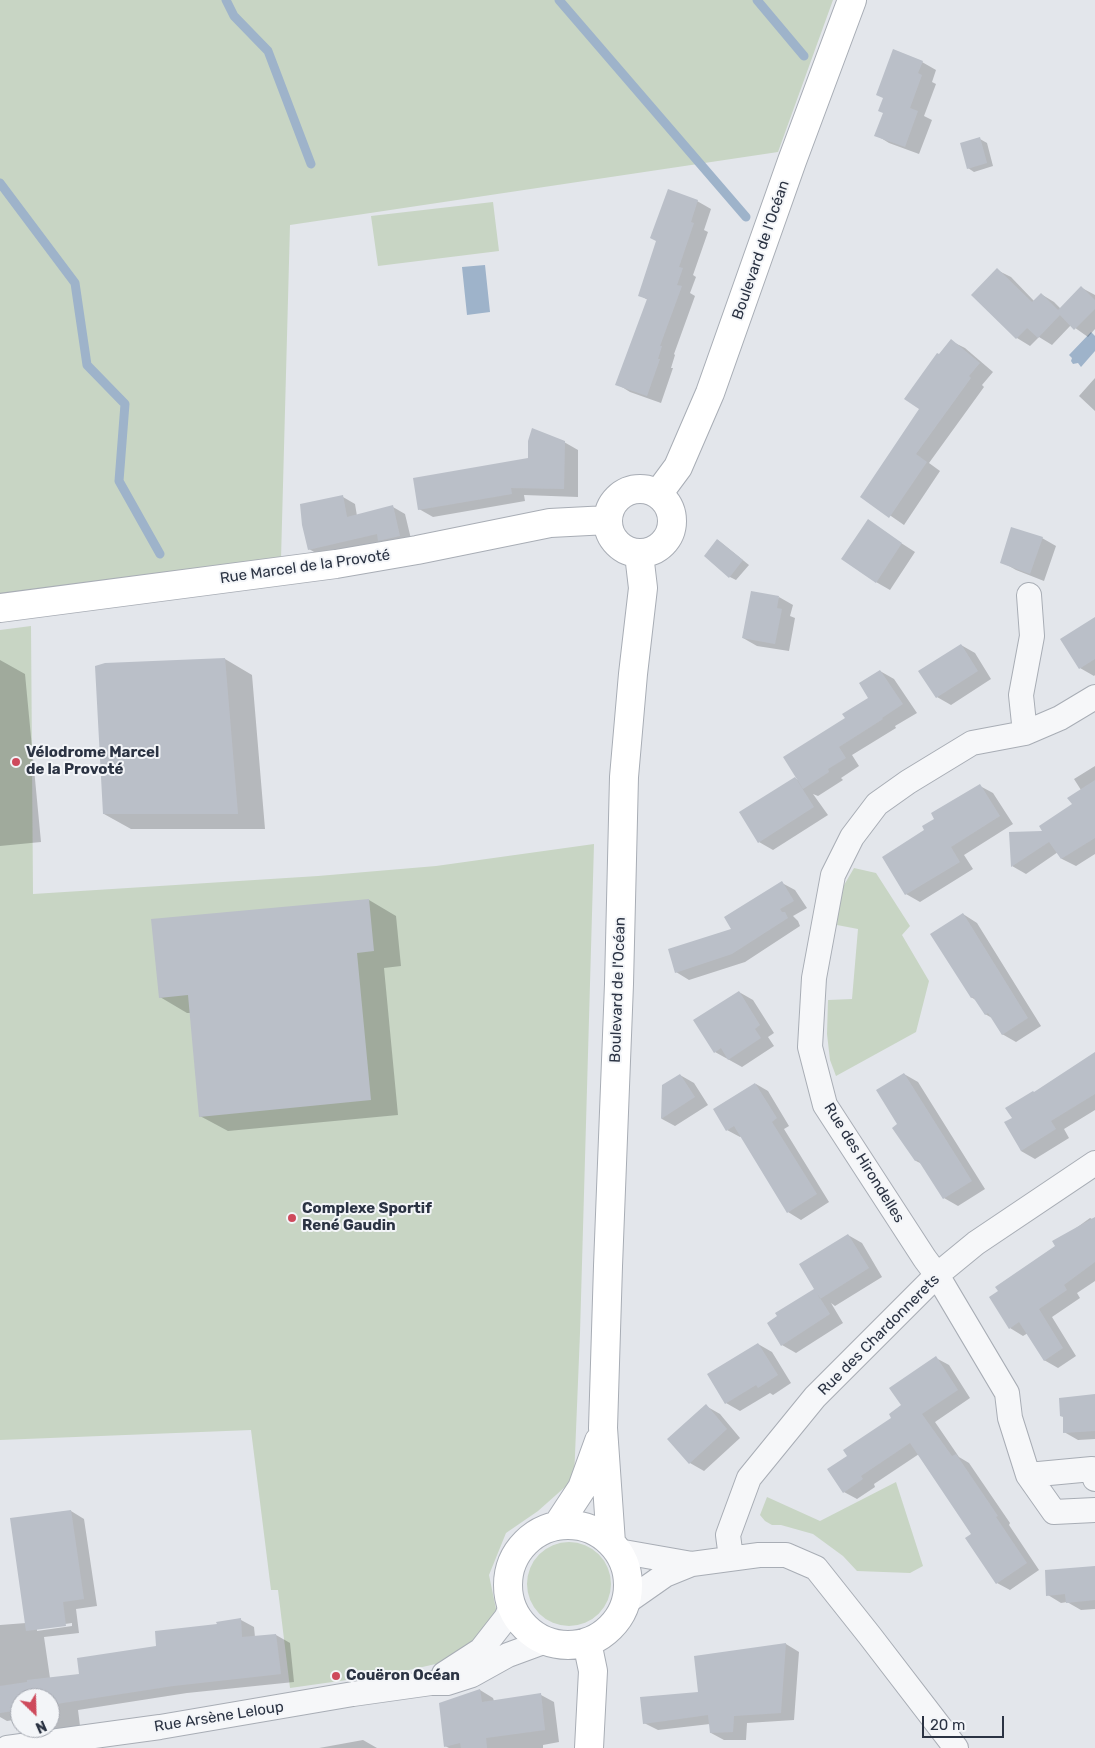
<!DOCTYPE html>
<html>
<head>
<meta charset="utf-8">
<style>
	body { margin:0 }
	#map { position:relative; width:1095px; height:1748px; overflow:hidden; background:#e3e6eb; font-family:Rubik,sans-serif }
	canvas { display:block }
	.north { position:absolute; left:10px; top:1688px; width:50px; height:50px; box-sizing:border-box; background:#f3f5f8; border:1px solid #a3a7b0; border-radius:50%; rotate:156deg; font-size:14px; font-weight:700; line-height:20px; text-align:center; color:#2b3343 }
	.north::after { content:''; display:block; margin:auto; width:18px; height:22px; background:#ce4a5c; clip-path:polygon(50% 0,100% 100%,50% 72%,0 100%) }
	.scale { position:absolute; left:922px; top:1716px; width:82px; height:22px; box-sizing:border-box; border:2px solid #2b3343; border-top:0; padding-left:6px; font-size:15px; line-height:18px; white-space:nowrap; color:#2b3343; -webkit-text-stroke:4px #f3f5f8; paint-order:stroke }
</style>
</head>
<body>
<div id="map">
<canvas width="1095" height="1748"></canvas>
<div class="north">N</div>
<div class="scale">20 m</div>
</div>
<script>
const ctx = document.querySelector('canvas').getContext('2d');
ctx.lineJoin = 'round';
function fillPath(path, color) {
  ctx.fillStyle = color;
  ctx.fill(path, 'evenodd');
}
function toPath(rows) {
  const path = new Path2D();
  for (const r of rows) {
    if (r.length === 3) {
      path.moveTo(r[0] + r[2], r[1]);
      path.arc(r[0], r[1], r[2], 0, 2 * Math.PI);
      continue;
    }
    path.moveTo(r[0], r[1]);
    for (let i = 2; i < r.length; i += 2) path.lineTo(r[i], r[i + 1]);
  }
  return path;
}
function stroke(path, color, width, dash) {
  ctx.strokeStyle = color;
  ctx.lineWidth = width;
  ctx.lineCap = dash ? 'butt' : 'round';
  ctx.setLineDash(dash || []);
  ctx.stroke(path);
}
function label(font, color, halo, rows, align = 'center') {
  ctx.font = font + ' Rubik,sans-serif';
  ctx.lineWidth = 4;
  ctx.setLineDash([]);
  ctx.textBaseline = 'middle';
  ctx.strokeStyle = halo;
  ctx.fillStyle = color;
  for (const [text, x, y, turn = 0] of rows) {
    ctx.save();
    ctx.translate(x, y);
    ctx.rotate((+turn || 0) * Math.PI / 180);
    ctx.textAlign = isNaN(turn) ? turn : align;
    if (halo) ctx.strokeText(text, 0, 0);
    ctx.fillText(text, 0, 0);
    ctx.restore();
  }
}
const green = toPath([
	[0,0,833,0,778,152,290,225,281,559,0,601],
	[493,202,499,251,378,266,371,216],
	[31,626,33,894,318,876,436,866,594,844,580,1333,574,1479,538,1511,506,1533,489,1575,496,1609,485,1636,440,1663,396,1673,290,1688,278,1590,271,1590,251,1430,0,1440,0,630],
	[854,868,876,873,910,926,902,935,929,981,916,1032,836,1076,830,1060,827,1034,828,1000,852,999,858,929,837,925,840,892],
	[896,1482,923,1566,910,1573,857,1571,843,1556,813,1534,781,1525,772,1525,765,1521,760,1515,767,1497,820,1521],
	[569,1584,42]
]);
const water = toPath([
	[485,265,490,312,467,315,462,267],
	[1091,332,1095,336,1095,351,1081,367,1078,363,1073,364,1071,361,1072,358,1069,355]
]);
const shadow = toPath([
	[922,62,936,70,932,82,936,84,924,116,932,120,919,154,889,143,876,135],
	[980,139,987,143,993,166,974,172,968,168],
	[697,201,711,209,704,230,708,232,693,275,696,277,690,293,695,296,674,354,675,355,671,368,673,368,661,403,630,392,617,384,648,300,639,295],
	[997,270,1011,277,1034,301,1041,294,1054,302,1061,309,1082,288,1095,295,1095,329,1088,337,1071,325,1052,345,1039,337,1030,346,1017,338,973,295],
	[951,341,965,348,993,372,982,385,984,387,929,463,940,471,904,525,862,496,920,409,939,356],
	[1095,378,1095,411,1079,396],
	[564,442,578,450,578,497,524,495,525,501,433,517,419,509],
	[343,497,355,504,357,516,393,507,405,514,412,543,321,556,309,549],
	[881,530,915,552,890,590,876,582],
	[1042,538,1056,546,1044,581,1016,570,1002,562],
	[718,540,749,565,736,580,730,577],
	[779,597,793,605,790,616,795,618,789,651,757,646,743,638],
	[1095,618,1095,675,1094,676,1080,668],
	[961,645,975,653,991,679,951,705,937,697],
	[225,659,252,675,265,829,131,829,104,814,105,664],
	[0,660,25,674,41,842,0,846],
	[880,671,894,679,917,713,895,726,896,728,852,755,859,766,841,778,843,780,818,796,813,794,828,815,773,850,759,842,795,778,799,781,846,718,870,699],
	[1095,766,1095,854,1076,866,1062,859,1058,852,1026,874,1012,866,1073,804,1081,790,1074,779],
	[980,786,993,793,1013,824,964,855,973,869,920,902,906,894,926,830,935,819],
	[782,883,795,890,807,908,793,916,798,921,800,926,745,962,689,980,676,972,733,930],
	[369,900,396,916,401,966,384,968,398,1115,228,1131,200,1116,191,1013,187,1013,160,997],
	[963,914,977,923,1041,1026,1016,1042,1002,1034,992,1018,985,1014,977,1001,971,997],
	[739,992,753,1000,774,1033,768,1037,774,1046,742,1067,715,1052],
	[1095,1054,1095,1110,1064,1129,1069,1138,1035,1159,1021,1151,1014,1118,1035,1093],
	[904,1074,918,1082,985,1189,958,1206,944,1198,922,1164,916,1161,899,1125],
	[680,1075,694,1083,708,1105,675,1126,662,1119,663,1086],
	[756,1084,768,1091,789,1126,784,1129,829,1202,801,1220,788,1212,742,1136,740,1137,727,1130],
	[1090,1218,1092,1219,1095,1218,1095,1281,1077,1293,1080,1298,1052,1317,1076,1356,1058,1368,1044,1360,1028,1333,1023,1336,1010,1328,1057,1246,1072,1231],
	[848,1235,862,1243,882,1277,835,1306,831,1303,843,1323,796,1353,782,1345,779,1317,816,1289],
	[758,1344,772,1352,791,1383,773,1395,770,1393,740,1411,726,1403],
	[936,1358,949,1365,970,1398,935,1422,959,1457,969,1463,1010,1523,1009,1525,1039,1570,1010,1590,997,1583,973,1534,919,1454,874,1484,875,1487,857,1499,844,1492,849,1457,892,1418],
	[1095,1396,1095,1439,1078,1440,1064,1432],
	[706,1406,720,1414,740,1438,704,1471,690,1463,669,1439],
	[71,1511,84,1519,97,1606,76,1609,79,1633,44,1637,50,1678,80,1675,218,1625,241,1620,254,1627,255,1637,276,1635,290,1643,294,1682,187,1693,78,1710,80,1726,48,1730,44,1728,50,1728,50,1698,20,1698,20,1719,7,1721,0,1717,0,1625,26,1623],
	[72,1623,72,1626,37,1631,37,1628],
	[1095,1567,1095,1609,1081,1610,1067,1602,1061,1603,1048,1595],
	[786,1644,799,1652,794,1720,747,1723,746,1740,724,1740,711,1733,710,1724,658,1730,644,1723,700,1693,695,1657],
	[480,1690,493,1698,494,1701,541,1695,554,1702,559,1742,543,1745,543,1748,449,1748,445,1746],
	[363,1740,377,1748,319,1748]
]);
const stream = toPath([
	[226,0,234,16,268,51,311,164],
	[559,0,746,217],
	[757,0,804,56],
	[0,183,75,283,87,365,125,404,119,481,160,554]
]);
const building = toPath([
	[893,49,923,61,918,73,922,75,910,108,918,111,905,147,874,136,883,113,878,111,883,98,876,95],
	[980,137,987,163,967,169,960,143],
	[668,189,698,200,691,222,694,223,679,267,683,268,677,285,682,286,660,346,662,346,658,359,660,359,647,396,615,385,647,299,638,296,656,241,650,238],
	[997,268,1032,302,1041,293,1058,310,1081,286,1095,300,1095,309,1074,330,1060,315,1038,338,1027,328,1016,339,971,295],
	[951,339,980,363,969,376,971,378,916,454,927,462,889,518,860,497,919,409,904,399,937,353,939,354],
	[532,428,565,441,564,489,511,488,512,494,418,510,413,478,528,458,528,441],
	[343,495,347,517,393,505,400,536,378,541,377,534,308,550,302,525,300,504],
	[868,519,902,543,876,583,841,559],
	[1011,527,1043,537,1030,574,1000,563],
	[717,539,743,560,729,578,704,556],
	[751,591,779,596,777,608,782,609,775,644,742,638],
	[1095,617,1095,659,1079,669,1060,639],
	[961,644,978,671,936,698,918,671],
	[225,658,238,814,103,814,95,666,105,663],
	[880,670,903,704,882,718,883,719,839,747,846,758,828,769,829,772,803,789,783,757,845,718,842,714,868,698,859,683],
	[795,777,814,807,758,843,739,812],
	[1095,780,1095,838,1061,859,1049,842,1011,867,1009,832,1042,831,1039,826,1072,804,1067,798],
	[980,784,1000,816,951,847,960,862,905,895,882,857,924,830,922,826,934,819,931,813],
	[782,881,794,901,780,909,782,912,785,912,788,918,732,954,675,973,668,949,731,929,724,917],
	[369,899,374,951,357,953,371,1100,199,1117,188,995,159,998,151,919],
	[963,913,1028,1018,1002,1035,988,1013,985,1015,973,997,971,998,930,934],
	[739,991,760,1025,755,1029,761,1038,728,1060,721,1048,714,1053,693,1020],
	[1095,1052,1095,1094,1051,1121,1056,1129,1021,1151,1004,1122,1012,1118,1005,1108,1033,1091,1034,1092],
	[904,1073,972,1181,943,1199,918,1160,915,1161,892,1128,897,1124,876,1090],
	[680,1074,695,1097,661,1119,662,1085],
	[755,1083,777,1118,772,1122,817,1194,787,1213,734,1126,726,1131,713,1109],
	[1095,1217,1095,1262,1064,1285,1067,1290,1039,1309,1063,1348,1044,1361,1019,1322,1009,1329,989,1297,998,1291,995,1287,1055,1246,1052,1241],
	[848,1234,869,1268,820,1299,817,1293,830,1314,781,1346,767,1323,777,1316,775,1313,814,1289,799,1264],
	[758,1343,778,1375,758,1388,756,1385,725,1404,707,1374],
	[936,1356,958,1390,922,1414,952,1456,956,1454,998,1516,996,1517,1027,1563,996,1584,965,1538,971,1534,910,1443,861,1476,863,1479,843,1493,827,1469,847,1456,843,1450,891,1418,889,1414,901,1405,889,1388],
	[1095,1394,1095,1431,1063,1433,1063,1417,1060,1416,1059,1398],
	[706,1404,727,1429,689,1464,667,1439],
	[71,1510,84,1599,63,1602,66,1626,26,1631,10,1518],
	[1095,1566,1095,1600,1066,1603,1065,1594,1046,1596,1045,1570],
	[241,1618,242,1637,276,1634,281,1674,173,1686,50,1705,50,1698,20,1698,20,1710,0,1713,0,1686,27,1682,27,1680,79,1674,77,1658,156,1646,155,1631,217,1624,216,1622],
	[786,1643,781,1713,734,1716,733,1732,710,1733,708,1715,643,1724,640,1697,698,1692,694,1656],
	[480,1689,482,1702,541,1693,545,1730,486,1738,487,1748,461,1748,460,1743,444,1747,439,1703]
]);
const street = toPath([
	[1095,697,1060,718,1025,733,972,743,908,782,877,804,852,837,833,875,814,978,810,1047,825,1105,925,1259,937,1275,1007,1393,1010,1418,1028,1475,1054,1512,1095,1510],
	[1025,733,1021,695,1032,636,1029,595],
	[1028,1475,1092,1469,1095,1479],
	[618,1551,692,1564],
	[731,1558,728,1535,749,1478,815,1397,937,1275,976,1243,1095,1163],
	[625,1603,665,1575,692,1564,759,1555,786,1555,816,1568,870,1636,956,1748],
	[444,1674,481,1650,506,1618,512,1605],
	[7,1748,160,1727,353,1694,431,1683,447,1683,472,1675,508,1655,546,1641]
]);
const secondary = toPath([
	[640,521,32],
	[658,494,678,467,710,393,792,161,852,0],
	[0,608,336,564,417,550,550,523,608,520],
	[568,1585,60],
	[557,1526,582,1488,599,1441],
	[611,1543,603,1428,608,1266,619,984,624,777,633,674,643,588,639,554],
	[587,1642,593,1671,589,1748]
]);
const markers = [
	[16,762,5,"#ce4a5c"],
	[292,1218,5,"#ce4a5c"],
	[336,1676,5,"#ce4a5c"]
];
const streetNames = [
	["Boulevard de l'Océan",761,250,-71],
	["Rue Marcel de la Provoté",305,567,-8],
	["Boulevard de l'Océan",618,990,-88],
	["Rue des Hirondelles",864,1163,58],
	["Rue des Chardonnerets",879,1335,-45],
	["Rue Arsène Leloup",219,1717,-9]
];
const poiNames = [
	["Vélodrome Marcel",26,753],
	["de la Provoté",26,770],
	["Complexe Sportif",302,1209],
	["René Gaudin",302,1226],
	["Couëron Océan",346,1676]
];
fillPath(green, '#c8d5c4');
fillPath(water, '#9eb3ca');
fillPath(shadow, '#0003');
stroke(stream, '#9eb3ca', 9);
fillPath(building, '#babfc8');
stroke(street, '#a8adb5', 26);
stroke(secondary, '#a8adb5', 30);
stroke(street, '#f6f7f9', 24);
stroke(secondary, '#fff', 28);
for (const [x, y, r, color] of markers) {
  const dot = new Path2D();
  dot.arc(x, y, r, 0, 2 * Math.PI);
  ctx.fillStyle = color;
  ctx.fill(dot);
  stroke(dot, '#f3f5f8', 2);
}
label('15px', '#2b3343', '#f3f5f8', streetNames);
label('bold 15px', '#2b3343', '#f3f5f8', poiNames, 'left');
</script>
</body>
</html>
